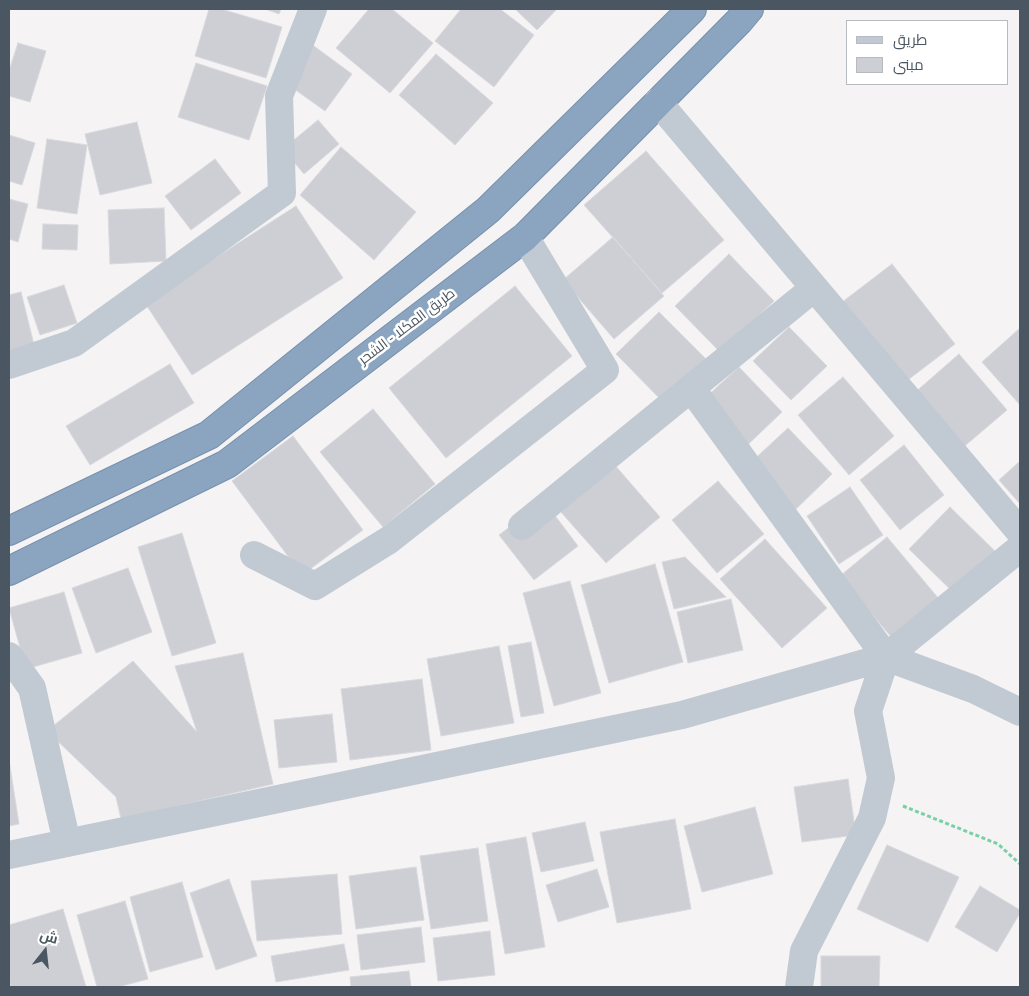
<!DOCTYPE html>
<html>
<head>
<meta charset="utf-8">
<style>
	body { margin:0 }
	#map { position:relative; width:1029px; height:996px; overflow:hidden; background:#f5f3f3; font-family:Arial,Cairo,sans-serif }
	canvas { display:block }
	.frame { position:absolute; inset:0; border:10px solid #4a5661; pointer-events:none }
	.legend { position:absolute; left:846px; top:20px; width:162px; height:65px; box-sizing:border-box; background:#fff; border:1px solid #b7bbc0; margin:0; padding:6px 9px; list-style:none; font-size:15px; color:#4a5661 }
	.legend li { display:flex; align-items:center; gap:10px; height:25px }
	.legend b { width:25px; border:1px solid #b7bbc0 }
	.north { position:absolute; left:20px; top:926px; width:50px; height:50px; -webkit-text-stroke:4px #fff; paint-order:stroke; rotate:16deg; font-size:14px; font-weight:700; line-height:20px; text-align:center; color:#4a5661 }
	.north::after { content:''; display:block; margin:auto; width:18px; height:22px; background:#4a5661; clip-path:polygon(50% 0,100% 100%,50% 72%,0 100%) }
</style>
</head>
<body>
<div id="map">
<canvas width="1029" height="996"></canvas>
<div class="frame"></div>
<ul class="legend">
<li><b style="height:6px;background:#c1cad2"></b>طريق</li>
<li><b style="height:14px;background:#cdcfd5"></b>مبنى</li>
</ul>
<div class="north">ش</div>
</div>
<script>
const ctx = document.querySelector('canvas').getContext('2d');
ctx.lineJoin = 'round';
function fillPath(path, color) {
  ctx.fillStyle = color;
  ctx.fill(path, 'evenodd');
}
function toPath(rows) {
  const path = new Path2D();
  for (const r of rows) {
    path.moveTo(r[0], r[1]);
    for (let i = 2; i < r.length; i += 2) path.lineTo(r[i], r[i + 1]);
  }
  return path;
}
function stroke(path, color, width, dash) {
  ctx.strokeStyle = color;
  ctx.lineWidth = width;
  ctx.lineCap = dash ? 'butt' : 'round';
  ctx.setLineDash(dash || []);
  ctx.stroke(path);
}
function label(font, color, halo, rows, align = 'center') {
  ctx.font = font + ' Arial,Cairo,sans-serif';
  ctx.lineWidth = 5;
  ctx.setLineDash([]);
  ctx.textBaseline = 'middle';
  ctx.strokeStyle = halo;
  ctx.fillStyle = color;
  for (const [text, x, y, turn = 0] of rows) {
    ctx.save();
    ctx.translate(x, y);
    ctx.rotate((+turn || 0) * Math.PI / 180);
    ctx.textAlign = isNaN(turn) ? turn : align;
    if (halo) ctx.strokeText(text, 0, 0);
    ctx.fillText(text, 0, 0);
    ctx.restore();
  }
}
const building = toPath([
	[209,9,221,9,282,27,266,78,195,56,209,9],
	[265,9,281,9,279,14,265,9],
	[369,9,392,9,433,43,390,93,336,48,369,9],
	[461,9,500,9,534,35,494,87,435,41,461,9],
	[515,9,557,9,537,30,515,9],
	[303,38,352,74,325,111,276,76,303,38],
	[18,43,46,51,30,102,9,96,9,71,18,43],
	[436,54,493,103,455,145,399,95,436,54],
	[196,63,267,86,249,140,178,117,196,63],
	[318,120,339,144,304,174,283,149,318,120],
	[137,122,152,183,100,195,85,134,137,122],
	[9,135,35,143,22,185,9,181,9,135],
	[47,139,87,145,77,214,37,208,47,139],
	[341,147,416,212,374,260,300,195,341,147],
	[646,151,724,240,662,293,584,205,646,151],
	[215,159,241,193,191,230,165,196,215,159],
	[9,199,28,204,18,242,9,239,9,199],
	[296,206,343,278,192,375,145,303,296,206],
	[164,208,166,261,110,264,108,210,164,208],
	[43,224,78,225,77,250,42,249,43,224],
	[613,237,664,296,614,339,563,280,613,237],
	[729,254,774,301,720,352,675,306,729,254],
	[892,264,955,344,900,386,837,306,892,264],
	[64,285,77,323,40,335,27,297,64,285],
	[515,286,572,356,446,458,389,388,515,286],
	[21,292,36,353,9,360,9,295,21,292],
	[659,312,710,363,666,405,616,354,659,312],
	[789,327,827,366,791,400,753,361,789,327],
	[1020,328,1020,405,982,362,1020,328],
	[959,354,1007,410,960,450,912,395,959,354],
	[170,364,194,403,90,465,66,426,170,364],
	[739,367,782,412,737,455,693,409,739,367],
	[843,377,894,436,849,475,798,415,843,377],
	[373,409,435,484,383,527,320,452,373,409],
	[788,428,832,474,792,513,747,466,788,428],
	[293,436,363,530,302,575,232,481,293,436],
	[904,445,944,495,900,530,860,480,904,445],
	[606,455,660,517,606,563,552,502,606,455],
	[1020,461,1020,504,999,480,1020,461],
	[718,481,764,534,717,573,672,520,718,481],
	[850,487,883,535,839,564,807,516,850,487],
	[544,501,578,546,534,580,499,535,544,501],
	[950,507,1001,557,960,599,909,549,950,507],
	[182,533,216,643,172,656,138,547,182,533],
	[887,537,939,599,892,638,840,576,887,537],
	[765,539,827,608,782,648,720,579,765,539],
	[685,557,726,597,674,609,662,562,685,557],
	[655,564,683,662,609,683,581,585,655,564],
	[128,568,152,632,96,653,72,588,128,568],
	[570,581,601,693,554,706,523,593,570,581],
	[64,592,82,653,26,669,9,608,64,592],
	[731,599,743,650,688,663,677,612,731,599],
	[531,642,544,713,521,717,508,646,531,642],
	[499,646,514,723,441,736,427,659,499,646],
	[243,653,273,784,121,819,116,797,47,731,133,661,197,732,175,666,243,653],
	[422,679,431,750,350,760,341,689,422,679],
	[332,714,337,762,279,768,274,720,332,714],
	[9,760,19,824,9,826,9,760],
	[848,779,856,835,802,842,794,787,848,779],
	[755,807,773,874,702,892,684,826,755,807],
	[675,819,691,909,617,923,600,832,675,819],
	[585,822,594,861,541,872,532,833,585,822],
	[526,837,545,947,505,954,486,844,526,837],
	[887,845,959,877,928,942,857,909,887,845],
	[478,848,488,921,431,929,420,856,478,848],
	[416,867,424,920,356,929,349,876,416,867],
	[597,869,609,907,558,922,546,885,597,869],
	[337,874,342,934,257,941,251,881,337,874],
	[229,879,257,956,216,970,190,893,229,879],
	[182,882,203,957,150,972,130,897,182,882],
	[980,886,1020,910,1020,913,997,952,955,927,980,886],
	[125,901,148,979,118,987,97,987,77,915,125,901],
	[63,909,86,987,11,987,9,979,9,925,63,909],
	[421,927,425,962,361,970,357,935,421,927],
	[490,931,495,975,438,981,433,938,490,931],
	[344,944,349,970,276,982,271,956,344,944],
	[821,956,880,956,879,987,821,987,821,956],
	[409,971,411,987,351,987,350,977,409,971]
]);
const path = toPath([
	[903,806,998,844,1020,864]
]);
const minor = toPath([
	[658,102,1020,532],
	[9,365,74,343,282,193,279,96,313,9],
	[691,388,886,657],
	[522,526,814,288],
	[254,555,315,586,389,540,605,370,525,237],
	[9,656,32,688,67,843],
	[9,855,682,715,886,657,1020,548],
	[799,987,804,951,872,818,881,778,868,711,886,657,973,689,1020,712]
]);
const highway = toPath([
	[9,531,209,435,488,210,692,9],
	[9,571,227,464,525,237,739,21,749,9]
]);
const streetNames = [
	["طريق المكلا - الشحر",407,327,-37]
];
fillPath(building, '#cdcfd5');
stroke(building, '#d7d9de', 1);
stroke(highway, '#7690ad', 30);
stroke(path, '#7ad0a6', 3, [4, 2.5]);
stroke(minor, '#c1cad2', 28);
stroke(highway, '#8ba5c1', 28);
label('14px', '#4a5661', '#fff', streetNames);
</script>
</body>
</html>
